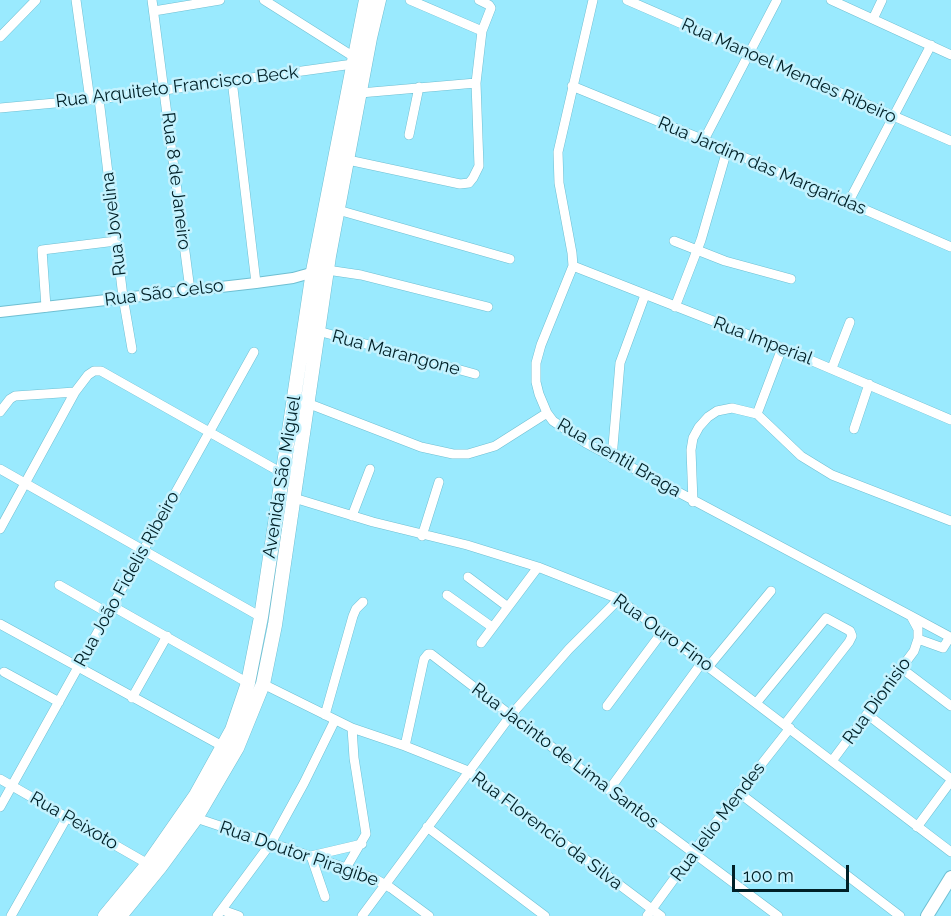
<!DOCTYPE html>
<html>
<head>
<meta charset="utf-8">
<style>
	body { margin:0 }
	#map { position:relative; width:951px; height:916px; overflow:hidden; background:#9aeafe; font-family:Raleway,sans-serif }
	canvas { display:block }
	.scale { position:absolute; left:732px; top:865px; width:117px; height:27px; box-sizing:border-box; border:3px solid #002027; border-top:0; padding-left:8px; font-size:18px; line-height:21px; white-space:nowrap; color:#002027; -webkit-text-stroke:4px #c4f2fe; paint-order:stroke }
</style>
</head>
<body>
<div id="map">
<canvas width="951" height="916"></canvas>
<div class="scale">100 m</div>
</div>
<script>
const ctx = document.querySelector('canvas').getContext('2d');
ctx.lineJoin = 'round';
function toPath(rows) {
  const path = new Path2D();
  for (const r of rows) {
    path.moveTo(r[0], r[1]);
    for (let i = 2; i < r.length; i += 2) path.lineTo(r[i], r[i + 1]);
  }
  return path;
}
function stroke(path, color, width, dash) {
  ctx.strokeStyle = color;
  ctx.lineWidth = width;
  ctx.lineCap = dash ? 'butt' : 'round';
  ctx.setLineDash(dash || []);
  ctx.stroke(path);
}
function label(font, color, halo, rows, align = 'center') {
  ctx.font = font + ' Raleway,sans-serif';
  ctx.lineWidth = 5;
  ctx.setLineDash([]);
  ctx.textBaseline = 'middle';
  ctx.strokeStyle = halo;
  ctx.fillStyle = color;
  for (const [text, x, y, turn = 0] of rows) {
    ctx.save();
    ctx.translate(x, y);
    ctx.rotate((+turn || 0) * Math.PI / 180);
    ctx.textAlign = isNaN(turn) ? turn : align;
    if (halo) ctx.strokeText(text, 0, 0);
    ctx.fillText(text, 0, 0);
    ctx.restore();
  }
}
const minor = toPath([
	[76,0,90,100],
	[152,0,190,290],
	[264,0,354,57],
	[410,0,482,31],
	[593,0,558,152,559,183,572,253,573,266,541,345,536,363,536,382,539,394,547,413,553,421,586,443,911,616,918,629,918,639,914,651,832,761],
	[627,0,951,141],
	[831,0,951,55],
	[154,11,220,0],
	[873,19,882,0],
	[0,37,36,0],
	[232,80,256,283],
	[572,86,704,140,951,247],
	[360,93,476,83],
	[99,99,123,297,132,349],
	[0,108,99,99,353,64],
	[409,135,419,87],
	[704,140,777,0],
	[348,160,460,184,469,183,473,178,479,166,476,83,482,31,491,8,489,5,479,0],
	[848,203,931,45],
	[338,210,510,259],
	[674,241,725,261,791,279],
	[573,266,782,348,951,420],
	[327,270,361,275,488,307],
	[46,307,42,250,116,241],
	[675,307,701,240,727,150],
	[318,331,475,374],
	[832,368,850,322],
	[307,403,421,447,453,454,468,454,495,446,547,413],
	[0,412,10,399,15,396,75,392],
	[757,414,782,348],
	[854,429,869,384],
	[612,458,620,363,645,295],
	[0,469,261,617],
	[294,498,373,522,467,545,538,567,619,599,951,852],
	[693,502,691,450,693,438,699,427,708,417,717,411,732,408,757,414,801,456,832,475,951,521],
	[352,516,370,469],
	[0,529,75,392,88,375,94,371,101,371,282,473],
	[422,536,439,482],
	[468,577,508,607],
	[59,585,108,613],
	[447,595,492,627],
	[112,606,248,683],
	[911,616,950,637,943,648,918,639],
	[0,624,224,747],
	[481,643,538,567],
	[709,666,771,591],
	[901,668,951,706],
	[4,672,59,702],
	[263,684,352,728,405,746,468,771,661,916],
	[132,698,167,636],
	[757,702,826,618,850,631,852,636,849,642,785,724],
	[607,706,663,631],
	[325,715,353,616,356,609,363,602],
	[868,715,951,779],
	[405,746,424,659,428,654,431,654,565,757,778,916],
	[0,779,148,864],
	[609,790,703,661],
	[738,792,900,916],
	[0,807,254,352],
	[196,818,346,868,377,880,391,888,429,916],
	[427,827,545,916],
	[917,827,951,781],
	[346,868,366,834,354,758,352,728],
	[325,897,311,856,362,844],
	[222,910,239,916],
	[11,916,67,817],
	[217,916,271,843,304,783,335,720],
	[362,916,511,715,569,649,619,599],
	[647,916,709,831,790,728]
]);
const tertiary = toPath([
	[0,312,256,283,293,278,318,271]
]);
const secondary = toPath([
	[927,916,951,877]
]);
const primary = toPath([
	[105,916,148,864,196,795,232,730,248,683,261,617,313,271,366,0],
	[120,916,160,867,196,818,237,748,263,684,275,625,329,256,370,38,379,0]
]);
const streetNames = [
	["Rua Manoel Mendes Ribeiro",789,71,24],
	["Rua Arquiteto Francisco Beck",177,87,-7],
	["Rua Jardim das Margaridas",762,166,23],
	["Rua 8 de Janeiro",176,181,83],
	["Rua Jovelina",114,224,-97],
	["Rua São Celso",164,293,-7],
	["Rua Imperial",763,341,21],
	["Rua Marangone",396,353,15],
	["Rua Gentil Braga",619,458,30],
	["Avenida São Miguel",282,477,-81],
	["Rua João Fidelis Ribeiro",127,579,-61],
	["Rua Ouro Fino",663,633,36],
	["Rua Dionisio",877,701,-54],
	["Rua Jacinto de Lima Santos",565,756,37],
	["Rua Peixoto",74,821,30],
	["Rua lelio Mendes",718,822,-53],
	["Rua Florencio da Silva",547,831,37],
	["Rua Doutor Piragibe",299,854,19]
];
stroke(minor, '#6fbfd2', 10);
stroke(tertiary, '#6fbfd2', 12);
stroke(secondary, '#6fbfd2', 14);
stroke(primary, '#6fbfd2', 15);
stroke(minor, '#fff', 9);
stroke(tertiary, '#fff', 10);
stroke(secondary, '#fff', 12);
stroke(primary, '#fff', 14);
label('18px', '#002027', '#c4f2fe', streetNames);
</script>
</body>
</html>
